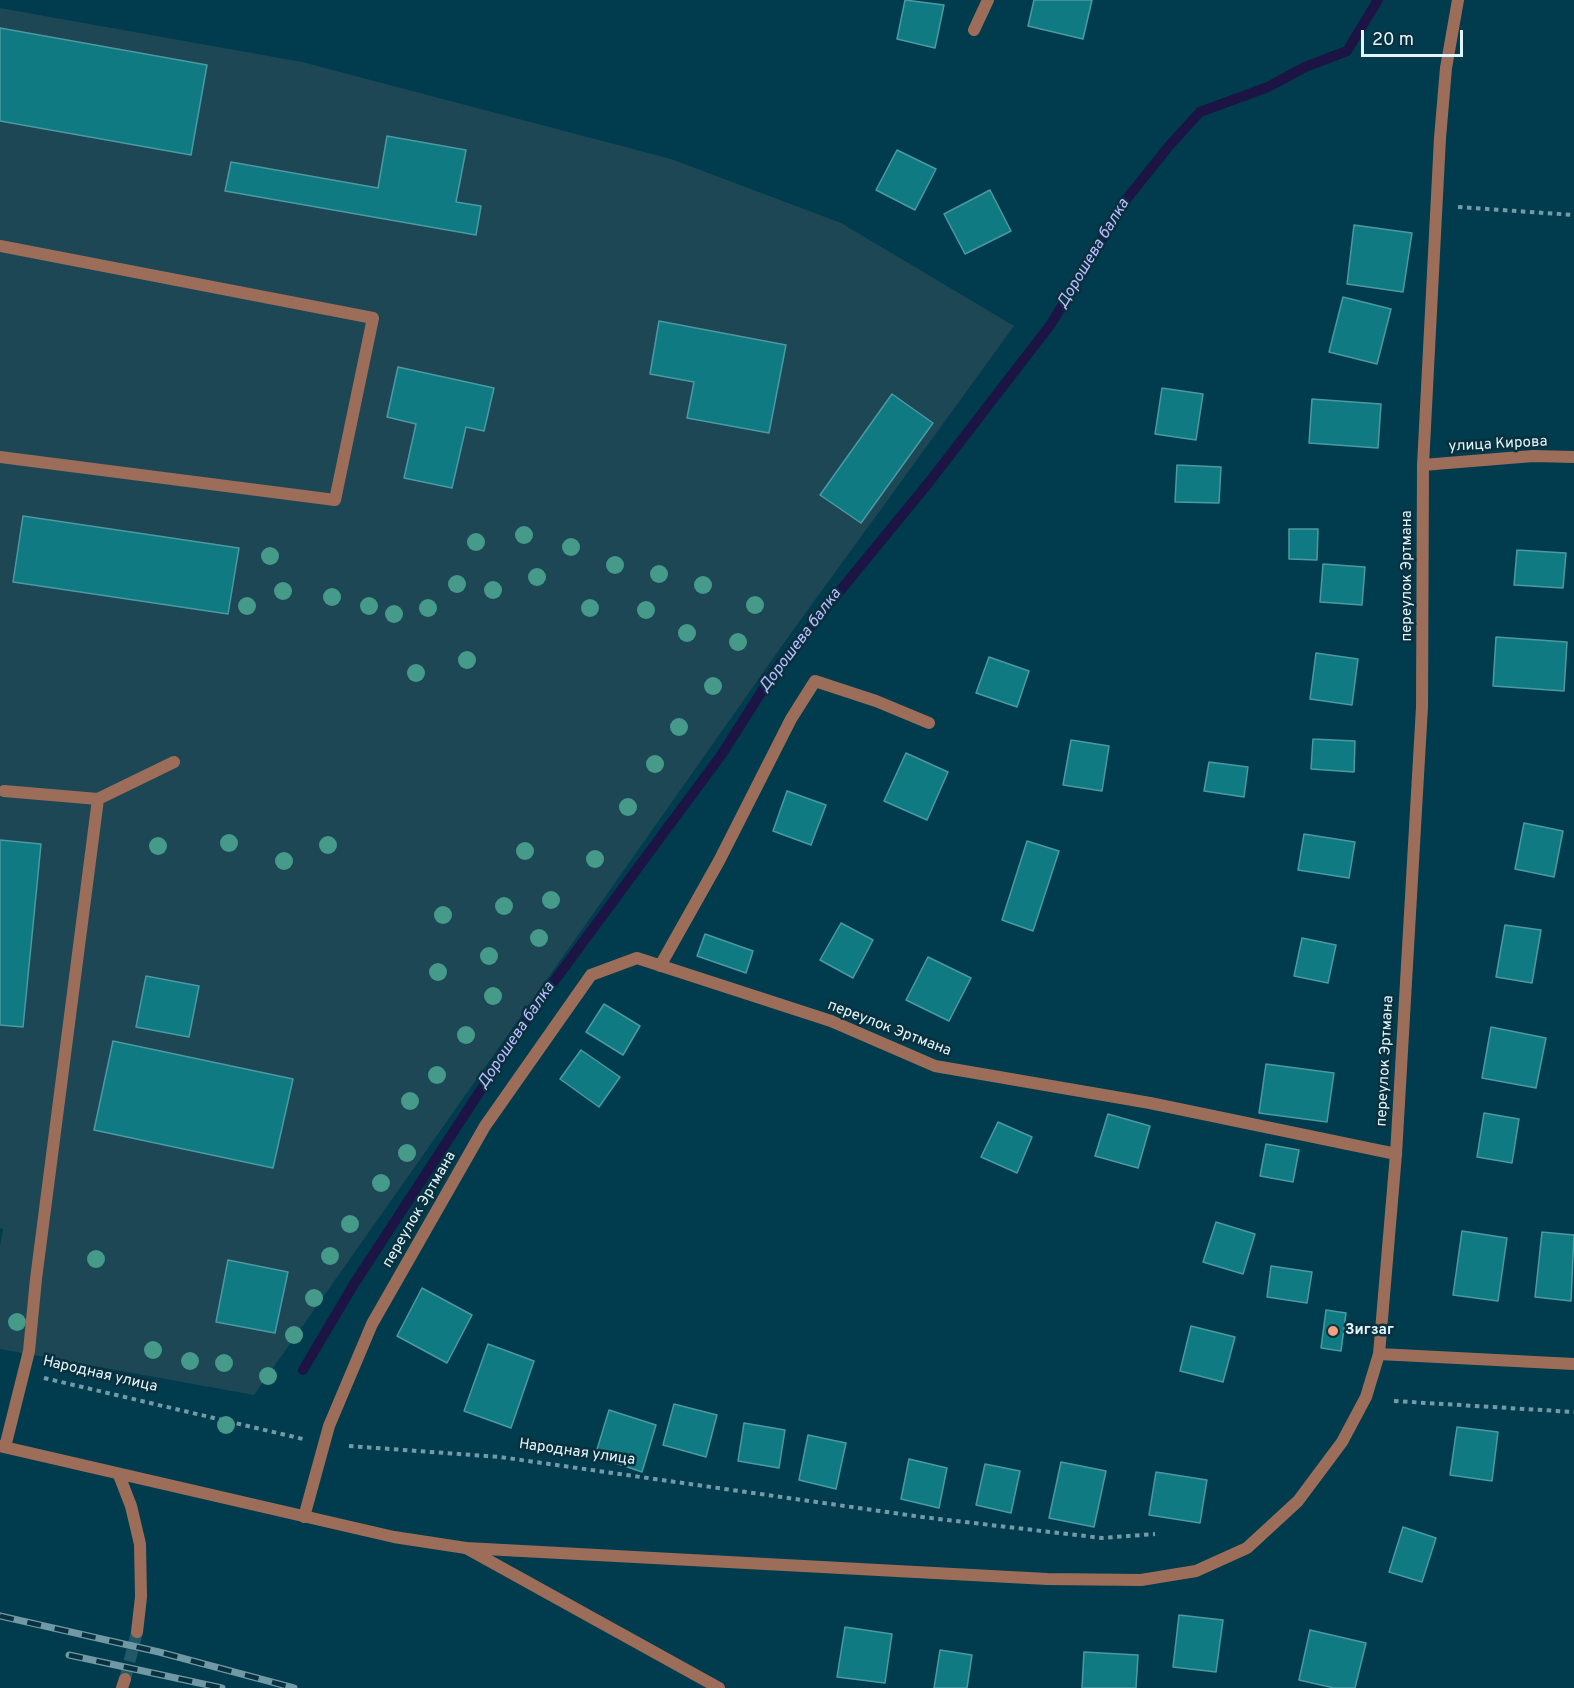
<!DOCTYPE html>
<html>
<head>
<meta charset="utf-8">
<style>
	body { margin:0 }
	#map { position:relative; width:1574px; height:1688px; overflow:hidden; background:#003c4d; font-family:Overpass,sans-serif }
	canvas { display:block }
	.scale { position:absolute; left:1361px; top:30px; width:102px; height:27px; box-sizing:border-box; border:3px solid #e2f6fe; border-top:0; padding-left:8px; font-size:18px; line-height:21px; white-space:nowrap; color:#e2f6fe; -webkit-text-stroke:4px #0a303d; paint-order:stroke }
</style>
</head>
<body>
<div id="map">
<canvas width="1574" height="1688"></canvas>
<div class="scale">20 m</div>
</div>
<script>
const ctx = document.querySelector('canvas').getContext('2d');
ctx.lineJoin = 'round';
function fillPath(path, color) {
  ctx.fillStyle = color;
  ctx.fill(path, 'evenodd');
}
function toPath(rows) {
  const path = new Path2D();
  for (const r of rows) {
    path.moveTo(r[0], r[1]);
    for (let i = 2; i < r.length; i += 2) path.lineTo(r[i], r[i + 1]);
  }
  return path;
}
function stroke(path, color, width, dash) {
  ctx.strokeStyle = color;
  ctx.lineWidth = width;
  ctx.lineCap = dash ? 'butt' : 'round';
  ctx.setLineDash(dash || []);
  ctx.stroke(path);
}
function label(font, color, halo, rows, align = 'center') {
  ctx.font = font + ' Overpass,sans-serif';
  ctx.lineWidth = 5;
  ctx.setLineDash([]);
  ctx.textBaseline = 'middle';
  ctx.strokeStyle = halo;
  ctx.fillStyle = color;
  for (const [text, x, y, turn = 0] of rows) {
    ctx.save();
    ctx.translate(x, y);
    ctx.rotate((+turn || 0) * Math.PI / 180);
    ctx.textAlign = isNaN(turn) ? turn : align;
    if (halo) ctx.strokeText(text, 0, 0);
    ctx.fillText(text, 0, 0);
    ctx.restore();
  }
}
const built = toPath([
	[0,8,302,62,671,159,841,223,1014,326,791,633,254,1395,0,1349,0,1246,3,1229,0,1228]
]);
const stream = toPath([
	[303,1370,354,1284,535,1007,722,754,776,669,930,481,1051,324,1125,201,1169,146,1200,112,1268,87,1305,67,1347,51,1378,0]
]);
const building = toPath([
	[905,0,944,5,935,48,897,39,905,0],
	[1034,0,1092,0,1083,39,1028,26,1034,0],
	[0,28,207,65,191,155,0,121,0,28],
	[387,136,466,150,456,202,481,206,476,235,225,191,231,162,378,188,387,136],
	[897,150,936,169,915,210,876,190,897,150],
	[990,190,1011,231,965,254,944,214,990,190],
	[1354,225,1412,233,1403,292,1347,284,1354,225],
	[1343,297,1391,309,1377,364,1329,352,1343,297],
	[659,321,786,345,769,433,687,418,694,382,650,374,659,321],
	[398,367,494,388,484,431,466,427,452,488,404,478,416,424,387,417,398,367],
	[1162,388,1203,394,1196,440,1155,434,1162,388],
	[892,394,933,423,861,523,820,495,892,394],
	[1312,399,1381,404,1378,448,1309,443,1312,399],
	[1177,465,1221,467,1219,503,1175,502,1177,465],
	[23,516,239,548,228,614,13,582,23,516],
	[1289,529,1318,529,1317,560,1289,559,1289,529],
	[1517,550,1566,553,1563,588,1514,585,1517,550],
	[1323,564,1365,567,1362,605,1320,602,1323,564],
	[1496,637,1567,642,1564,691,1493,686,1496,637],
	[1316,653,1358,659,1352,705,1310,699,1316,653],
	[989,657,1029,671,1017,707,976,693,989,657],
	[1313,739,1355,741,1354,772,1311,769,1313,739],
	[1071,740,1109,746,1102,791,1063,785,1071,740],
	[906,753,948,772,927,820,884,801,906,753],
	[1209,762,1248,767,1244,797,1204,791,1209,762],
	[787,791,826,805,811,845,773,831,787,791],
	[1524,823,1563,831,1554,877,1515,869,1524,823],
	[1304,834,1355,842,1349,878,1298,870,1304,834],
	[0,840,41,844,23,1027,0,1025,0,840],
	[1027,841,1059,851,1033,931,1002,920,1027,841],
	[841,923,873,940,853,978,820,960,841,923],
	[1505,925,1541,930,1532,983,1496,977,1505,925],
	[705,934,753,951,746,973,697,956,705,934],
	[1302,938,1336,945,1328,983,1294,976,1302,938],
	[928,957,971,978,949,1021,906,1000,928,957],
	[146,976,199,986,189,1037,136,1027,146,976],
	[604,1004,640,1026,623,1055,586,1032,604,1004],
	[1491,1027,1546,1038,1536,1088,1482,1078,1491,1027],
	[113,1041,293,1079,273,1168,94,1130,113,1041],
	[581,1050,620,1077,599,1107,560,1079,581,1050],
	[1266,1064,1334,1073,1327,1122,1259,1113,1266,1064],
	[1484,1113,1519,1119,1512,1163,1477,1157,1484,1113],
	[1108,1114,1150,1126,1138,1168,1095,1156,1108,1114],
	[998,1122,1032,1137,1017,1173,981,1157,998,1122],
	[1266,1144,1299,1150,1293,1182,1260,1176,1266,1144],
	[1216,1222,1255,1234,1243,1274,1203,1262,1216,1222],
	[1462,1231,1507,1238,1498,1301,1453,1295,1462,1231],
	[1542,1232,1574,1235,1571,1301,1535,1297,1542,1232],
	[228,1260,288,1272,275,1333,216,1322,228,1260],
	[1271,1266,1312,1272,1307,1303,1267,1297,1271,1266],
	[422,1288,472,1315,447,1363,397,1336,422,1288],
	[1326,1310,1346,1313,1341,1351,1321,1348,1326,1310],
	[1191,1326,1235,1337,1223,1382,1180,1371,1191,1326],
	[488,1344,534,1361,511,1428,464,1411,488,1344],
	[674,1404,717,1415,706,1457,663,1445,674,1404],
	[609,1410,656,1425,642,1472,595,1456,609,1410],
	[744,1423,785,1430,779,1468,738,1461,744,1423],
	[1457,1427,1498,1432,1492,1481,1450,1475,1457,1427],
	[808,1435,846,1443,836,1489,799,1480,808,1435],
	[909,1459,947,1468,939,1508,901,1499,909,1459],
	[1061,1462,1106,1471,1094,1527,1049,1518,1061,1462],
	[985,1464,1020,1471,1011,1513,976,1505,985,1464],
	[1156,1472,1207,1480,1200,1523,1149,1515,1156,1472],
	[1403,1527,1436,1538,1422,1582,1389,1572,1403,1527],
	[1179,1615,1223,1620,1216,1672,1173,1667,1179,1615],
	[845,1627,892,1634,885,1683,837,1677,845,1627],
	[1310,1630,1366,1643,1355,1688,1334,1688,1299,1680,1310,1630],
	[940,1650,972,1655,967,1688,934,1688,940,1650],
	[1084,1652,1138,1655,1136,1688,1082,1688,1084,1652]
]);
const tertiaryTunnel = toPath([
	[125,1679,137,1632]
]);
const path = toPath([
	[1458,207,1574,215],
	[44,1378,303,1439],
	[1394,1401,1574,1412],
	[349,1446,500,1457,922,1517,1102,1538,1155,1534]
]);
const service = toPath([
	[974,30,988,0],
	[0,246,373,318,335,500,0,457],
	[4,791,98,799,174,762],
	[5,1447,29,1351,36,1279,98,799]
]);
const minor = toPath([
	[1423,465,1533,456,1574,457],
	[660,966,719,861,791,719,815,681,876,701,929,723],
	[304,1517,329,1426,372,1324,485,1126,591,975,637,958,831,1021,935,1066,1150,1103,1396,1154],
	[466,1548,719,1688]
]);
const tertiary = toPath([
	[1379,1354,1574,1364],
	[0,1446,394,1537,466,1548,1047,1579,1141,1580,1196,1571,1247,1548,1298,1501,1342,1442,1366,1397,1379,1354,1396,1154,1422,707,1423,465,1440,138,1446,68,1458,0],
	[119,1475,131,1506,140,1544,141,1597,137,1632],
	[122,1688,125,1679]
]);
const rail = toPath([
	[0,1616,159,1652,294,1688],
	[69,1655,222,1688]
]);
const trees = [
	[524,535],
	[476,542],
	[571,547],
	[270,556],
	[615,565],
	[659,574],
	[537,577],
	[457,584],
	[703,585],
	[493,590],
	[283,591],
	[332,597],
	[755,605],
	[247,606],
	[369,606],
	[428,608],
	[590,608],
	[646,610],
	[394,614],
	[687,633],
	[738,642],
	[467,660],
	[416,673],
	[713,686],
	[679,727],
	[655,764],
	[628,807],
	[229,843],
	[328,845],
	[158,846],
	[525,851],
	[595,859],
	[284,861],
	[551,900],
	[504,906],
	[443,915],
	[539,938],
	[489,956],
	[438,972],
	[493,996],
	[466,1035],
	[437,1075],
	[410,1101],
	[407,1153],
	[381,1183],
	[350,1224],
	[330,1256],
	[96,1259],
	[314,1298],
	[17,1322],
	[294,1335],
	[153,1350],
	[190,1361],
	[224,1363],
	[268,1376],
	[226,1425]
];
const markers = [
	[1333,1331,6,"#f1a17d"]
];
const streetNames = [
	["улица Кирова",1498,445,-3],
	["переулок Эртмана",1408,576,-90],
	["переулок Эртмана",889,1029,21],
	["переулок Эртмана",1386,1061,-87],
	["переулок Эртмана",420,1210,-60],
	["Народная улица",100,1375,13],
	["Народная улица",577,1453,8]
];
const poiNames = [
	["Зигзаг",1345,1331]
];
const waterNames = [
	["Дорошева балка",1094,254,-59],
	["Дорошева балка",801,641,-53],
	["Дорошева балка",517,1036,-56]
];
fillPath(built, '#1d4755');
stroke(stream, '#1b1444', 10);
fillPath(building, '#107a83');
stroke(building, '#4b9aa2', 1.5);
stroke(tertiaryTunnel, '#225868', 12, [12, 6]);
stroke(path, '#739ba7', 4, [4.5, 4.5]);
stroke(service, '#9c6e5a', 12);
stroke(minor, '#9c6e5a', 12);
stroke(tertiary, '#9c6e5a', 12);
stroke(rail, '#7098a5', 7);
stroke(rail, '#0a303d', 4.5, [14]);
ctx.fillStyle = '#459a89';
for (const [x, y] of trees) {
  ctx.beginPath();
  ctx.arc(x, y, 9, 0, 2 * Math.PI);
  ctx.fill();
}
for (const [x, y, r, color] of markers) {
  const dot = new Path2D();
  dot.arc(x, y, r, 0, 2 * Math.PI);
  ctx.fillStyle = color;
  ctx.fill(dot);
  stroke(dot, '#0a303d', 2);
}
label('15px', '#e2f6fe', '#0a303d', streetNames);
label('bold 15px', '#e2f6fe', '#0a303d', poiNames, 'left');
label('italic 16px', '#bcbcff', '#0a303d', waterNames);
</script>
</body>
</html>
